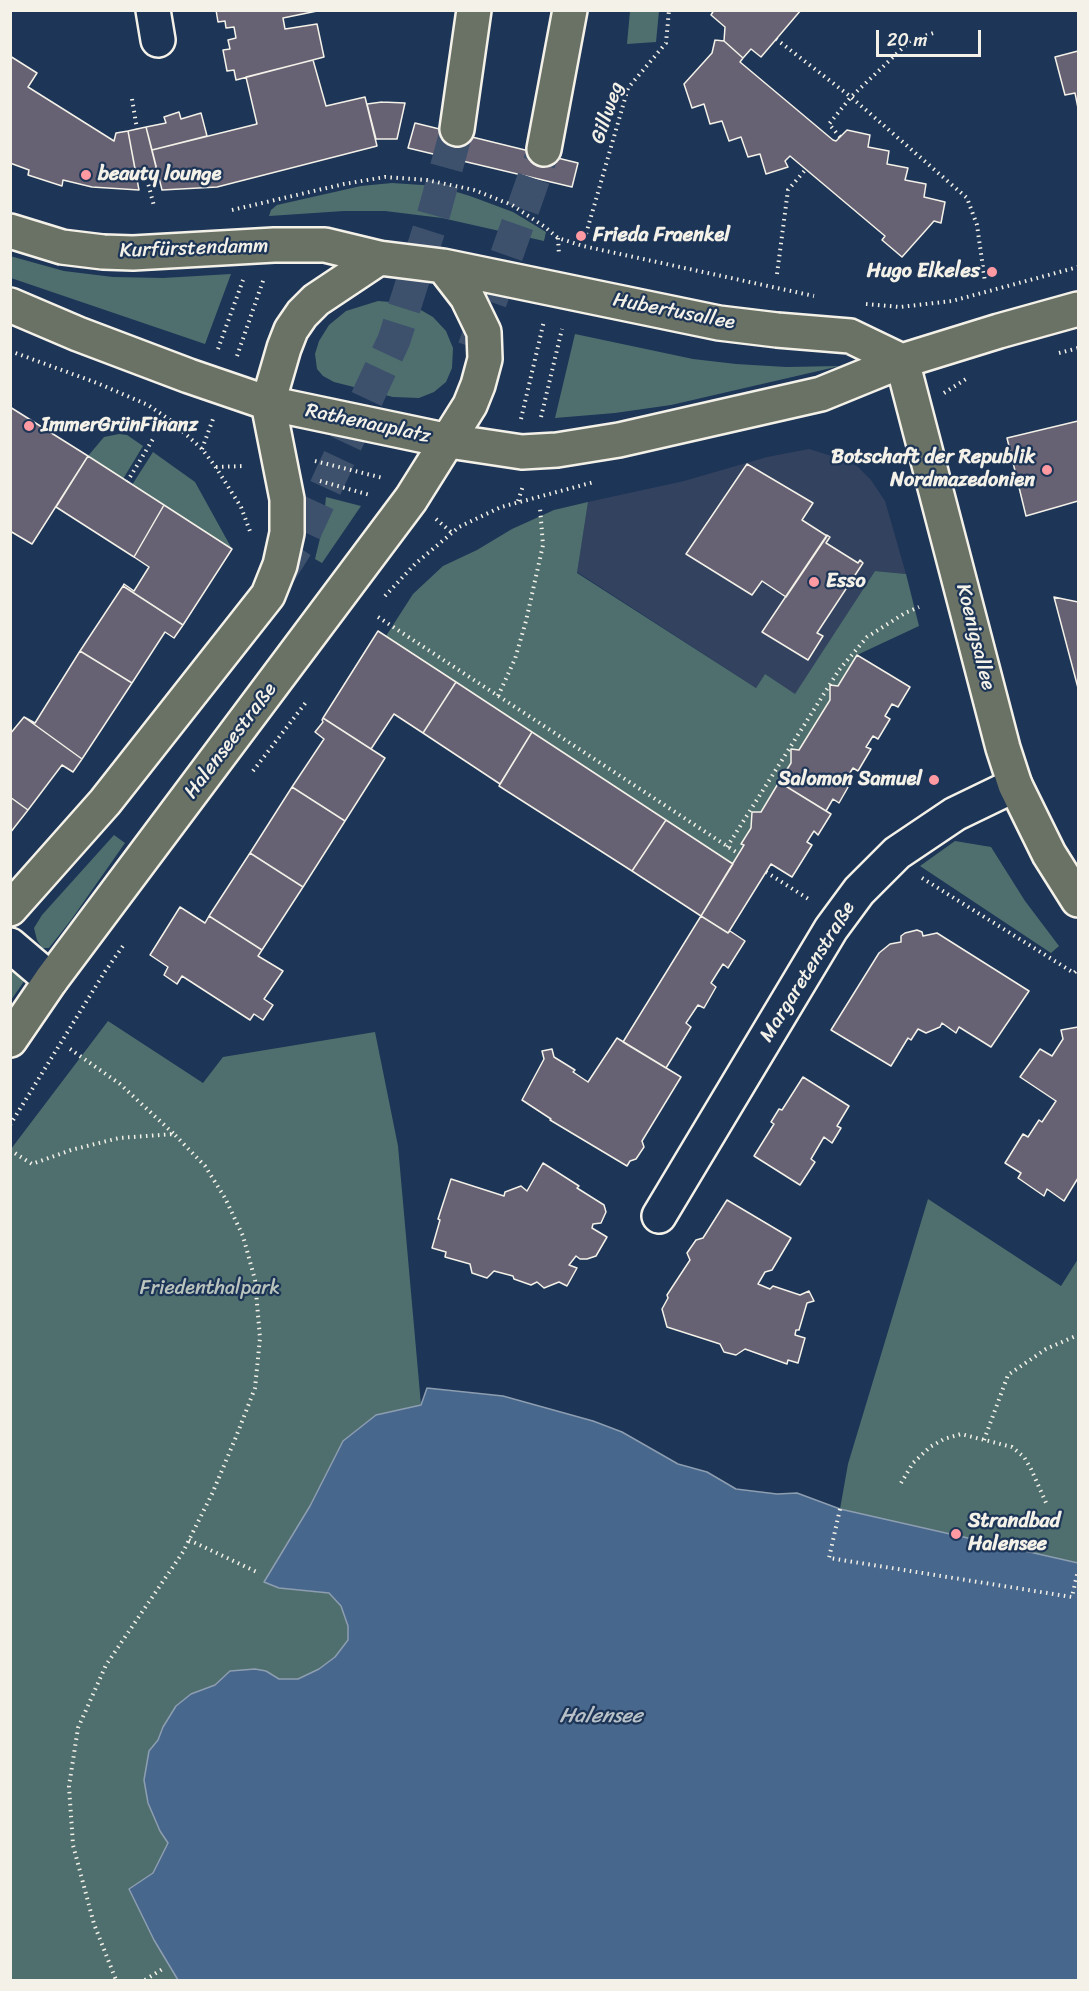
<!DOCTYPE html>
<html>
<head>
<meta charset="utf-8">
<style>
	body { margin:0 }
	#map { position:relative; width:1089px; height:1991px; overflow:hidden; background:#1d3557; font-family:Sriracha,sans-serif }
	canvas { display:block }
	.frame { position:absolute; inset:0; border:12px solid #f4f1e8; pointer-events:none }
	.scale { position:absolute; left:876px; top:30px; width:105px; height:27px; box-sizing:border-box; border:3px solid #f4f1e8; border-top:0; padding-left:8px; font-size:18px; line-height:21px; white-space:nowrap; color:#f4f1e8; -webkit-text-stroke:4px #1d3557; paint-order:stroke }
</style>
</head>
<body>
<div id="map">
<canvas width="1089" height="1991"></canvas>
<div class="frame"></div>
<div class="scale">20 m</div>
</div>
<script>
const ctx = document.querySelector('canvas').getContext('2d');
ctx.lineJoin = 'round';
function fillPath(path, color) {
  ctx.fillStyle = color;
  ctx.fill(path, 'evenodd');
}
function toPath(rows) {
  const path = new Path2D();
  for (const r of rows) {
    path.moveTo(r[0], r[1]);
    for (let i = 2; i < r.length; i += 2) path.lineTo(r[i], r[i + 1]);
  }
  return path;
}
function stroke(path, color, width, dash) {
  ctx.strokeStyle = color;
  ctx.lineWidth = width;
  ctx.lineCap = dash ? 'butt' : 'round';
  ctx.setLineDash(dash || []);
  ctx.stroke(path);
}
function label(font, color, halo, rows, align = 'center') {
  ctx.font = font + ' Sriracha,sans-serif';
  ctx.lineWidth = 4.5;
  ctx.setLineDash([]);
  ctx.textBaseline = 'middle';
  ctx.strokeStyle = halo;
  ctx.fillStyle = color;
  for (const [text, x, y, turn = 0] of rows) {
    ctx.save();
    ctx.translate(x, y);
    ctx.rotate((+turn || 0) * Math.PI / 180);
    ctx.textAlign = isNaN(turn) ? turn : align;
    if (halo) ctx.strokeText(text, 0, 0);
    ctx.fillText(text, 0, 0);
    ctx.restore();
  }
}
const built = toPath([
	[809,449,838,458,857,466,871,480,885,501,906,574,875,571,795,695,765,674,756,688,577,572,588,502,684,481,767,457]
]);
const green = toPath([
	[630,11,659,11,656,42,627,44],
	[392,183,437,186,470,196,513,212,546,232,544,241,442,218,385,211,344,211,269,216,271,210,277,205,361,186],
	[10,256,64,271,113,277,163,278,231,274,205,344,11,278],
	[378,301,402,303,419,309,433,317,446,331,453,348,452,368,446,382,434,392,419,398,393,397,334,382,323,376,317,369,315,354,319,341,329,325,346,311],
	[575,334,693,359,736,364,786,367,840,366,671,405,615,413,555,418],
	[119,434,127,435,143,446,123,479,88,456,104,437],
	[153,452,195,482,232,549,132,485],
	[326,497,361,506,322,563,315,559,323,526],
	[588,502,577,573,756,688,765,674,795,694,875,571,906,574,919,626,857,655,838,686,830,686,830,700,799,750,791,749,791,763,761,812,752,812,751,828,733,864,386,636,413,594,443,566,477,550,512,529,554,510],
	[114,835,125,843,71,920,49,948,42,948,37,940,34,928,42,915],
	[955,841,991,847,1025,901,1059,946,1051,953,920,866],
	[11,966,25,980,11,1000],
	[108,1021,203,1083,223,1057,375,1032,398,1146,421,1405,376,1415,343,1441,310,1506,264,1582,279,1588,329,1593,341,1606,348,1626,348,1640,335,1657,319,1669,298,1679,279,1679,266,1671,230,1671,215,1685,191,1694,163,1727,158,1740,149,1751,144,1780,160,1831,168,1843,153,1873,129,1889,154,1940,178,1980,11,1980,11,1149],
	[928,1199,1061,1286,1078,1259,1078,1914,840,1509,848,1464]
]);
const water = toPath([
	[427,1388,503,1396,593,1421,622,1432,678,1464,707,1472,736,1489,777,1494,797,1493,840,1509,1078,1563,1078,1980,178,1980,154,1940,129,1889,153,1873,168,1843,160,1831,148,1803,144,1780,149,1751,158,1740,163,1727,176,1706,191,1694,215,1685,230,1671,255,1669,266,1671,279,1679,298,1679,319,1669,335,1657,348,1640,348,1626,341,1606,329,1593,279,1588,264,1582,310,1506,343,1441,376,1415,421,1405,427,1388]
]);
const building = toPath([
	[216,10,322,10,283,18,285,29,317,24,324,57,236,80,234,70,227,71,223,50,230,49,228,40,236,38,234,27,226,28,225,21,218,22,216,10],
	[714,10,801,10,761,57,751,49,743,58,724,41,725,27,711,15,714,10],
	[715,40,724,41,743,58,740,62,833,140,836,141,847,130,870,135,868,147,889,151,887,164,908,168,905,180,926,184,924,197,945,202,941,223,934,221,902,257,882,240,885,236,790,156,785,161,788,167,766,174,760,154,748,157,741,137,729,141,722,121,710,124,704,104,692,108,684,84,712,53,715,40],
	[1078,51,1078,108,1075,93,1065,95,1055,57,1078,51],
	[10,56,37,73,28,87,114,141,116,133,128,131,139,190,92,187,63,180,62,186,28,175,29,170,10,163,10,56],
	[313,60,326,106,365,97,377,146,217,187,162,190,152,150,257,124,246,77,313,60],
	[382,102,405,103,397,139,376,139,367,104,382,102],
	[179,112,181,119,201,113,207,136,152,150,146,127,166,123,164,117,179,112],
	[415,123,578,163,572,187,408,148,415,123],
	[146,127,159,179,137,180,128,131,146,127],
	[10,407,88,456,32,544,10,531,10,407],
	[1078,421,1078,501,1026,516,1007,438,1078,421],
	[88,456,164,505,134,557,56,507,88,456],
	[747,464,813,503,802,520,827,536,786,597,762,581,752,595,686,554,747,464],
	[164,505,232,549,183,625,123,586,124,584,134,591,149,567,134,557,164,505],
	[827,535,830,537,826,543,858,563,860,560,863,563,817,633,823,636,808,660,762,632,827,535],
	[123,586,183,625,174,638,165,632,132,683,80,651,123,586],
	[1054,597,1078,602,1078,688,1054,597],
	[378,631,456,682,423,733,394,714,371,749,323,718,378,631],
	[80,651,132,683,82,759,24,717,35,723,80,651],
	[857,655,910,687,898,707,892,704,885,716,890,719,878,739,873,736,866,747,871,749,858,771,853,768,846,779,851,782,839,803,833,799,826,811,779,782,791,763,791,749,799,750,830,700,830,685,838,686,857,655],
	[456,682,532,732,500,784,423,733,456,682],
	[24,717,82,759,73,772,62,765,28,810,10,797,10,734,24,717],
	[323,718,385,758,345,821,292,787,324,739,315,732,323,722,322,720,323,718],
	[532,732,666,820,632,871,499,786,532,732],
	[779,782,831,814,818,835,814,831,807,842,812,845,792,877,771,864,728,933,701,916,744,845,741,844,751,828,752,812,761,812,779,782],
	[292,787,345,821,303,887,250,853,292,787],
	[10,797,28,810,10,833,10,797],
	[666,820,733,864,701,916,632,871,666,820],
	[250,853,303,887,262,950,209,916,250,853],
	[180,907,205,923,209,916,262,950,258,956,283,971,264,999,273,1005,263,1020,254,1014,250,1020,182,976,177,984,164,975,168,967,150,955,180,907],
	[701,916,728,933,730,931,745,941,728,968,723,964,711,983,716,987,704,1008,698,1005,686,1023,691,1027,666,1068,623,1042,701,916],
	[917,930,922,932,923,936,937,933,1029,991,991,1047,959,1027,956,1033,942,1023,940,1027,926,1033,918,1029,911,1040,908,1038,891,1066,831,1030,879,953,890,944,901,942,901,936,905,933,917,930],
	[1078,1027,1078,1178,1064,1201,1047,1189,1044,1196,1018,1178,1021,1173,1005,1163,1023,1134,1028,1137,1039,1120,1042,1122,1056,1101,1020,1077,1040,1049,1052,1056,1063,1039,1061,1030,1078,1027],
	[617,1038,681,1077,642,1141,644,1147,636,1159,630,1161,627,1166,550,1120,551,1119,522,1100,544,1059,542,1051,552,1049,554,1057,575,1070,573,1072,588,1082,617,1038],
	[803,1077,849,1106,837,1126,841,1128,832,1143,824,1137,811,1159,815,1162,800,1185,754,1156,774,1124,771,1122,779,1109,782,1110,803,1077],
	[543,1163,579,1186,577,1188,604,1205,606,1212,601,1223,593,1224,592,1228,607,1237,596,1256,587,1259,580,1259,576,1256,569,1265,577,1268,567,1286,559,1282,544,1288,537,1282,531,1285,514,1279,513,1276,494,1271,487,1278,472,1273,470,1264,445,1257,446,1252,432,1248,440,1220,438,1219,451,1179,504,1196,505,1192,521,1186,527,1191,543,1163],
	[727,1200,791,1238,772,1270,765,1272,758,1284,770,1289,773,1286,800,1295,809,1291,814,1301,807,1303,799,1330,796,1330,795,1335,805,1338,798,1363,788,1360,787,1364,745,1349,736,1355,724,1352,720,1344,667,1327,662,1309,668,1298,667,1295,690,1260,687,1253,696,1240,703,1238,727,1200]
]);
const highwayTunnel = toPath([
	[474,348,544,149],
	[279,574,302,538,394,340,432,220,457,129]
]);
const path = toPath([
	[776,39,851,97,967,198,977,225,985,282],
	[132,99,137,129],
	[840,137,829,124,851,97,910,41,936,32],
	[147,179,154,206],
	[232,210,344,184,385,177,427,180,474,190,512,205,545,227,558,238,583,246,814,296],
	[586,234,628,88,666,43,669,10],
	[558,238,559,255],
	[777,274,788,190,806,169],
	[866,304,900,307,952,301,1078,267],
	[218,349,243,280],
	[10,351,97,383,148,405,170,420,202,449,215,466,241,507,251,534],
	[1059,353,1078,348],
	[237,356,264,278],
	[944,393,966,379],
	[541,417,562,329],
	[521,419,544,321],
	[202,449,213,419],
	[315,461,383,478],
	[216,467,245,466],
	[320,481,370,495],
	[127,482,153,439],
	[518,501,523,486],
	[436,519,451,532],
	[385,596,415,564,459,527,501,507,594,482],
	[378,617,739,854],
	[498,696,515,659,526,621,543,545,540,508],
	[253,771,307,701],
	[727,847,839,670,867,637,905,613,919,607],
	[766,872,810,900],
	[922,878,1074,973,1078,969],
	[70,1049,120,1084,174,1134],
	[10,1125,104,973,125,943],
	[10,1150,32,1164,71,1150,119,1138,174,1134,205,1166,225,1198,243,1236,255,1280,260,1338,255,1388,236,1437,212,1494,183,1552,106,1665,78,1728,69,1786,73,1845,94,1924,116,1980],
	[984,1440,1008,1375,1046,1349,1078,1335],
	[901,1483,913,1463,930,1447,944,1439,961,1434,1012,1447,1024,1457,1031,1469,1047,1505],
	[840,1509,829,1558,1072,1597,1078,1570],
	[189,1540,259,1573],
	[145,1980,164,1968]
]);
const minor = toPath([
	[153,10,158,40],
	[10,945,51,980],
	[659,1216,831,929,859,891,897,853,955,814,1015,785]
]);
const major = toPath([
	[10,231,62,247,103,252,133,253,274,245,325,245,379,258,443,266,719,323,777,330,850,336,902,361],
	[10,305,78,334,189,376,268,403,449,441,522,452,557,450,619,440,821,394,902,361,999,331,1078,309],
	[902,361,1003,748,1015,785,1049,854,1078,900],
	[10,909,105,802,268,595,280,565,287,533,287,499,268,403,284,348,291,330,302,314,316,300,379,258],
	[10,1040,51,980,411,499,470,405,478,385,485,359,484,332,467,297,443,266]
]);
const highway = toPath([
	[457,129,474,10],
	[544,149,570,10]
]);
const markers = [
	[86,175,6,"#ff9aa2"],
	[581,236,6,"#ff9aa2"],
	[992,272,6,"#ff9aa2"],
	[29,426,6,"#ff9aa2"],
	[1047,470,6,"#ff9aa2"],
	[814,582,6,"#ff9aa2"],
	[934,780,6,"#ff9aa2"],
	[956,1534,6,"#ff9aa2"]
];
const streetNames = [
	["Gillweg",608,113,-71],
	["Kurfürstendamm",194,249,-2],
	["Hubertusallee",674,312,11],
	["Rathenauplatz",368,424,12],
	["Koenigsallee",975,637,76],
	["Halenseestraße",231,741,-53],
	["Margaretenstraße",808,972,-58]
];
const poiNames = [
	["beauty lounge",98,175],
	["Frieda Fraenkel",593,236],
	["Hugo Elkeles",980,272,"right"],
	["ImmerGrünFinanz",41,426],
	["Botschaft der Republik",1035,458,"right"],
	["Nordmazedonien",1035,481,"right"],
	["Esso",826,582],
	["Salomon Samuel",922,780,"right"],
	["Strandbad",968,1522],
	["Halensee",968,1545]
];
const parkNames = [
	["Friedenthalpark",210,1289]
];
const waterNames = [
	["Halensee",601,1717]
];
fillPath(built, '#33425f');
fillPath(green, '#4f6f6e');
fillPath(water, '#48678d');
stroke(water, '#8d9eb1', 1.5);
fillPath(building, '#666173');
stroke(building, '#f4f1e8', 1.5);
stroke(highwayTunnel, '#3d516d', 33, [33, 16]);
stroke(minor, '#f4f1e8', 38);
stroke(major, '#f4f1e8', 38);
stroke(highway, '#f4f1e8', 38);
stroke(path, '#f4f1e8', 4, [1.5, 4.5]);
stroke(minor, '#1d3557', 33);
stroke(major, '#6a7165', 33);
stroke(highway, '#6a7165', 33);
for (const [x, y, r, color] of markers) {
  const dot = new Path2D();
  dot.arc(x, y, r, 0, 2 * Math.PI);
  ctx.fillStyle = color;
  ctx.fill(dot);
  stroke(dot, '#1d3557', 2);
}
label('20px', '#f4f1e8', '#1d3557', streetNames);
label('bold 20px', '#f4f1e8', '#1d3557', poiNames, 'left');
label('20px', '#bac4bd', '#1d3557', parkNames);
label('italic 21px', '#b8c1c8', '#1d3557', waterNames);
</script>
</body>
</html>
